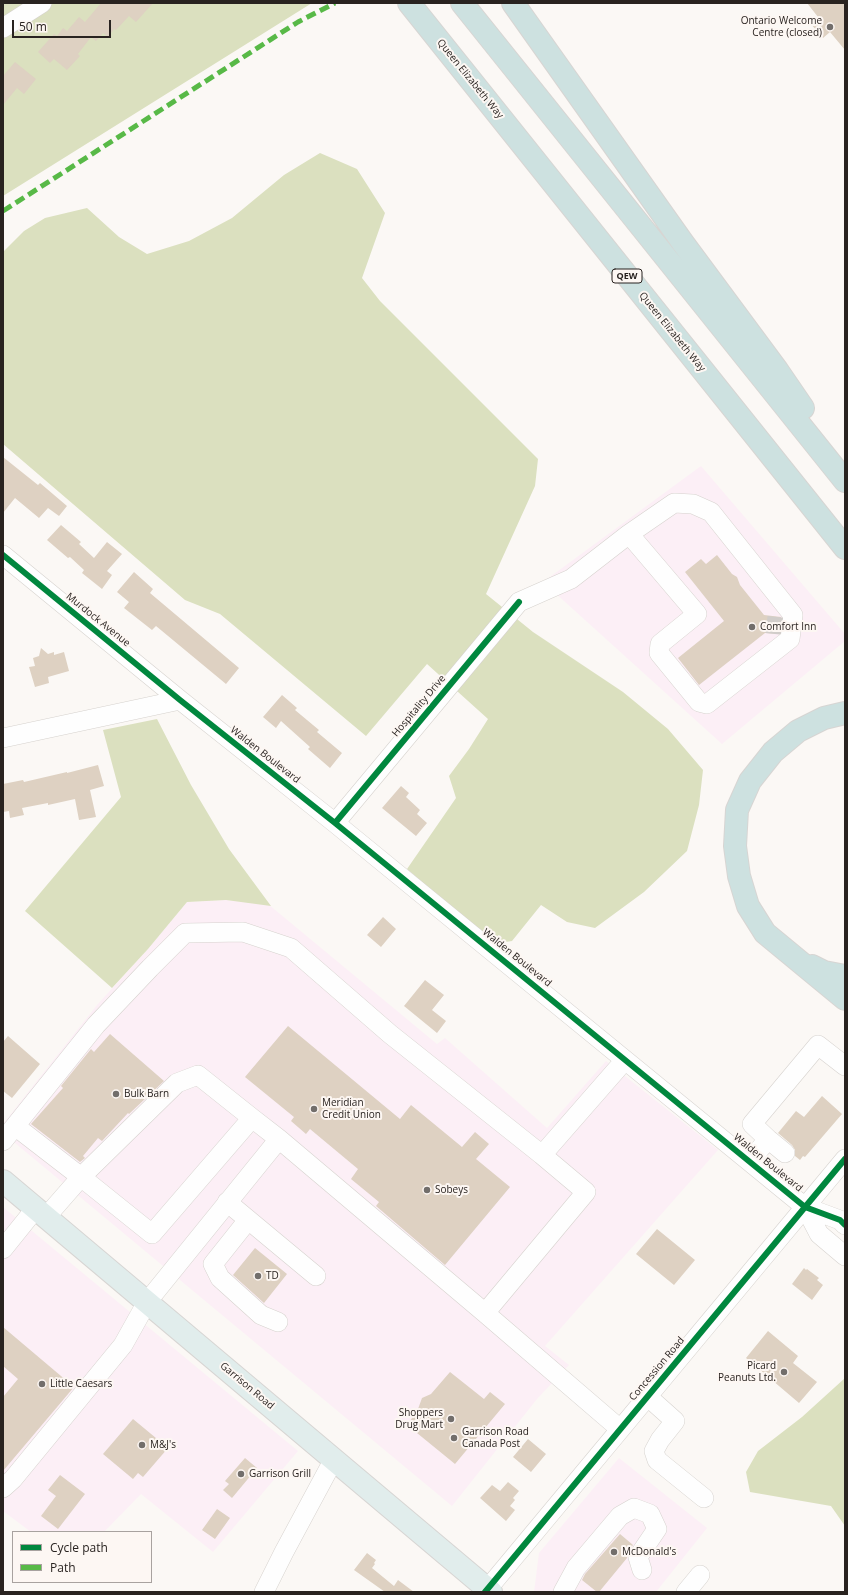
<!DOCTYPE html>
<html>
<head>
<meta charset="utf-8">
<style>
	body { margin:0 }
	#map { position:relative; width:848px; height:1595px; overflow:hidden; background:#fbf8f5; font-family:"Open Sans",sans-serif }
	canvas { display:block }
	.frame { position:absolute; inset:0; border:4px solid #292320; pointer-events:none }
	.legend { position:absolute; left:12px; top:1531px; width:140px; height:52px; box-sizing:border-box; background:#fdf7f3; border:1px solid #a8a29f; margin:0; padding:5px 7px; list-style:none; font-size:12px; color:#292320 }
	.legend li { display:flex; align-items:center; gap:8px; height:20px }
	.legend b { width:20px; border:1px solid #a8a29f }
	.scale { position:absolute; left:12px; top:20px; width:99px; height:18px; box-sizing:border-box; border:2px solid #292320; border-top:0; padding-left:5px; font-size:12px; line-height:14px; white-space:nowrap; color:#292320; -webkit-text-stroke:3px #fdf7f3; paint-order:stroke }
</style>
</head>
<body>
<div id="map">
<canvas width="848" height="1595"></canvas>
<div class="frame"></div>
<ul class="legend">
<li><b style="height:5px;background:#00873e"></b>Cycle path</li>
<li><b style="height:5px;background:#58b947"></b>Path</li>
</ul>
<div class="scale">50 m</div>
</div>
<script>
const ctx = document.querySelector('canvas').getContext('2d');
ctx.lineJoin = 'round';
function fillPath(path, color) {
  ctx.fillStyle = color;
  ctx.fill(path, 'evenodd');
}
function toPath(rows) {
  const path = new Path2D();
  for (const r of rows) {
    path.moveTo(r[0], r[1]);
    for (let i = 2; i < r.length; i += 2) path.lineTo(r[i], r[i + 1]);
  }
  return path;
}
function stroke(path, color, width, dash) {
  ctx.strokeStyle = color;
  ctx.lineWidth = width;
  ctx.lineCap = dash ? 'butt' : 'round';
  ctx.setLineDash(dash || []);
  ctx.stroke(path);
}
function label(font, color, halo, rows, align = 'center') {
  ctx.font = font + ' "Open Sans",sans-serif';
  ctx.lineWidth = 4;
  ctx.setLineDash([]);
  ctx.textBaseline = 'middle';
  ctx.strokeStyle = halo;
  ctx.fillStyle = color;
  for (const [text, x, y, turn = 0] of rows) {
    ctx.save();
    ctx.translate(x, y);
    ctx.rotate((+turn || 0) * Math.PI / 180);
    ctx.textAlign = isNaN(turn) ? turn : align;
    if (halo) ctx.strokeText(text, 0, 0);
    ctx.fillText(text, 0, 0);
    ctx.restore();
  }
}
const commercial = toPath([
	[701,466,845,634,845,641,722,744,543,582],
	[226,900,268,904,437,1044,445,1038,547,1128,606,1061,718,1150,545,1346,569,1365,537,1399,452,1506,3,1133,3,1124,97,1005,148,949,187,902],
	[3,1207,298,1451,213,1552,141,1494,104,1532,31,1532,3,1511],
	[619,1458,707,1528,656,1592,534,1592,539,1553]
]);
const green = toPath([
	[3,3,312,3,3,196],
	[320,153,357,169,385,213,362,278,380,301,538,459,535,486,486,594,533,632,623,692,668,729,703,770,699,805,687,851,644,892,595,928,567,922,541,905,512,941,493,944,407,869,456,798,449,776,469,749,488,719,427,664,366,736,220,614,185,600,3,444,3,252,24,231,45,218,87,208,119,237,147,254,189,241,232,218,284,175],
	[157,719,191,785,229,849,271,906,226,900,187,902,148,949,112,988,25,911,121,797,103,730],
	[845,1378,845,1526,831,1506,750,1492,746,1472,758,1451,802,1417]
]);
const building = toPath([
	[101,3,153,3,136,22,129,16,116,30,114,29,108,37,103,33,96,41,91,37,78,54,80,56,67,70,54,59,50,63,38,52,54,34,57,36,63,28,67,31,79,17,85,22],
	[807,3,845,3,845,50,830,32,823,38,810,23,818,17],
	[15,62,36,79,24,94,17,88,3,105,3,76],
	[3,457,38,485,40,483,67,506,59,516,48,508,39,518,15,498,3,513],
	[61,525,81,542,79,544,94,558,107,542,122,554,107,571,112,575,102,589,82,573,84,570,70,557,68,558,47,540],
	[717,555,732,574,737,577,740,585,764,615,781,617,780,633,778,634,765,633,699,685,678,658,724,621,685,572,701,559,706,564],
	[134,572,153,589,150,593,239,668,226,684,156,626,152,630,124,608,129,602,117,592],
	[41,648,48,654,54,652,54,655,64,652,69,671,48,677,49,683,35,687,29,667,35,666,33,658,39,656],
	[282,695,297,708,295,710,319,730,317,732,342,753,330,768,308,749,310,747,281,721,276,728,263,717],
	[98,765,104,786,90,790,96,817,79,820,75,799,48,805,48,803,22,808,24,815,10,818,9,811,3,812,3,784,23,780,24,782,67,772,67,773],
	[401,786,409,793,406,797,420,810,417,814,427,823,416,836,382,808],
	[383,917,396,929,381,947,367,935],
	[425,980,444,995,432,1010,446,1021,437,1033,404,1006],
	[288,1026,400,1119,411,1105,462,1147,475,1132,489,1144,476,1159,510,1187,445,1265,376,1206,379,1202,351,1179,358,1169,310,1129,306,1134,291,1121,294,1117,245,1077],
	[110,1034,164,1081,129,1114,128,1113,102,1141,98,1138,83,1156,85,1158,80,1162,31,1124,63,1088,61,1086,91,1049,94,1052],
	[8,1036,40,1064,12,1098,3,1091,3,1042],
	[822,1096,842,1114,805,1157,803,1156,800,1160,795,1156,795,1150,792,1145,778,1133,796,1111,804,1117],
	[657,1229,695,1260,674,1285,636,1254],
	[255,1248,287,1274,264,1303,233,1275],
	[804,1268,806,1270,807,1269,819,1278,817,1280,823,1285,812,1300,792,1284],
	[3,1327,74,1387,3,1471,3,1397,18,1379,3,1366],
	[768,1331,798,1356,793,1363,817,1382,799,1403,746,1358],
	[450,1372,484,1399,490,1392,505,1404,455,1464,417,1433,418,1432,408,1424,418,1409,422,1398,431,1394],
	[133,1419,168,1448,143,1477,138,1473,133,1479,103,1454],
	[528,1439,546,1454,531,1472,513,1457],
	[245,1458,257,1468,232,1498,223,1490,229,1484,225,1481],
	[60,1475,85,1494,58,1529,41,1516,56,1496,48,1490],
	[508,1482,519,1491,513,1498,515,1500,510,1506,515,1510,506,1521,480,1498,492,1485,500,1491],
	[217,1509,230,1518,215,1539,202,1530],
	[620,1534,633,1545,629,1551,627,1558,599,1592,597,1592,582,1580,585,1574],
	[367,1553,376,1560,374,1563,375,1564,372,1568,394,1586,398,1580,414,1592,385,1592,354,1570]
]);
const minorTunnel = toPath([
	[775,634,777,617]
]);
const minor = toPath([
	[3,28,42,3],
	[3,555,180,700,335,823,805,1207,840,1220,845,1225],
	[3,738,180,700],
	[335,823,519,602,571,579,629,534,674,503,693,504,711,512,793,615,790,639,707,704,699,702,659,653,660,644,697,614,629,534],
	[252,1118,152,1234,81,1177,177,1083,198,1075,252,1118,279,1139],
	[15,1126,81,1177,46,1217],
	[768,1139,785,1153],
	[3,1141,96,1025,150,968,185,933,243,932,291,948,390,1034,542,1155],
	[750,1161,768,1139,752,1124,818,1045,845,1066],
	[227,1202,316,1276],
	[805,1207,819,1234,845,1256],
	[248,1220,213,1264,220,1278,261,1315,278,1322],
	[3,1249,36,1208],
	[485,1313,586,1192,542,1155,625,1060],
	[647,1396,675,1421,660,1440,654,1451,657,1460,704,1498],
	[3,1488,13,1479,123,1345,147,1302,279,1139,485,1313,620,1429],
	[264,1592,284,1552,334,1459],
	[485,1592,845,1159],
	[563,1592,576,1568,620,1516,634,1508,650,1514,657,1529,638,1557,642,1570],
	[686,1592,700,1575]
]);
const major = toPath([
	[3,1181,491,1592]
]);
const highway = toPath([
	[409,3,845,548],
	[462,3,845,481],
	[513,3,683,243,777,370,803,408],
	[845,713,824,718,798,731,773,752,750,781,737,810,735,846,739,876,748,906,765,933,845,999],
	[812,966,824,972,845,976]
]);
const quiet = toPath([
	[3,211,298,22,335,3]
]);
const cycleway = toPath([
	[3,555,180,700,335,823,805,1207,840,1220,845,1225],
	[335,823,519,602],
	[485,1592,845,1159]
]);
const markers = [
	[830,27,4,"#726e6b"],
	[752,627,4,"#726e6b"],
	[116,1094,4,"#726e6b"],
	[314,1109,4,"#726e6b"],
	[427,1190,4,"#726e6b"],
	[258,1276,4,"#726e6b"],
	[784,1372,4,"#726e6b"],
	[42,1384,4,"#726e6b"],
	[451,1419,4,"#726e6b"],
	[454,1438,4,"#726e6b"],
	[142,1445,4,"#726e6b"],
	[241,1474,4,"#726e6b"],
	[614,1552,4,"#726e6b"]
];
const shields = [
	[627,276,30]
];
const shieldNames = [
	["QEW",627,276]
];
const poiNames = [
	["Ontario Welcome",822,21,"right"],
	["Centre (closed)",822,33,"right"],
	["Comfort Inn",760,627],
	["Bulk Barn",124,1094],
	["Meridian",322,1103],
	["Credit Union",322,1115],
	["Sobeys",435,1190],
	["TD",266,1276],
	["Picard",776,1366,"right"],
	["Peanuts Ltd.",776,1378,"right"],
	["Little Caesars",50,1384],
	["Shoppers",443,1413,"right"],
	["Drug Mart",443,1425,"right"],
	["Garrison Road",462,1432],
	["Canada Post",462,1444],
	["M&J's",150,1445],
	["Garrison Grill",249,1474],
	["McDonald's",622,1552]
];
const streetNames = [
	["Queen Elizabeth Way",470,79,51],
	["Queen Elizabeth Way",672,332,51],
	["Murdock Avenue",98,620,39],
	["Hospitality Drive",419,706,-50],
	["Walden Boulevard",265,755,38],
	["Walden Boulevard",517,958,39],
	["Walden Boulevard",768,1163,39],
	["Concession Road",657,1369,-50],
	["Garrison Road",247,1386,40]
];
fillPath(commercial, '#fceff6');
fillPath(green, '#dbe0bf');
fillPath(building, '#ded1c2');
stroke(minorTunnel, '#d1cdca', 19, [19, 10]);
stroke(minor, '#d6d2ce', 20);
stroke(major, '#d7d5d3', 24);
stroke(highway, '#d7d5d3', 24);
stroke(minor, '#fefefe', 19);
stroke(major, '#e1edec', 22);
stroke(highway, '#cde1e0', 22);
stroke(quiet, '#58b947', 5, [10, 5]);
stroke(cycleway, '#00873e', 6);
for (const [x, y, r, color] of markers) {
  const dot = new Path2D();
  dot.arc(x, y, r, 0, 2 * Math.PI);
  ctx.fillStyle = color;
  ctx.fill(dot);
  stroke(dot, '#fdf7f3', 1.5);
}
for (const [x, y, w] of shields) {
  const box = new Path2D();
  box.roundRect(x - w / 2, y - 7, w, 14, 3);
  ctx.fillStyle = '#fdf7f3';
  ctx.fill(box);
  stroke(box, '#292320', 1);
}
label('bold 9px', '#292320', null, shieldNames);
label('10px', '#292320', '#fdf7f3', poiNames, 'left');
label('10px', '#292320', '#fdf7f3', streetNames);
</script>
</body>
</html>
